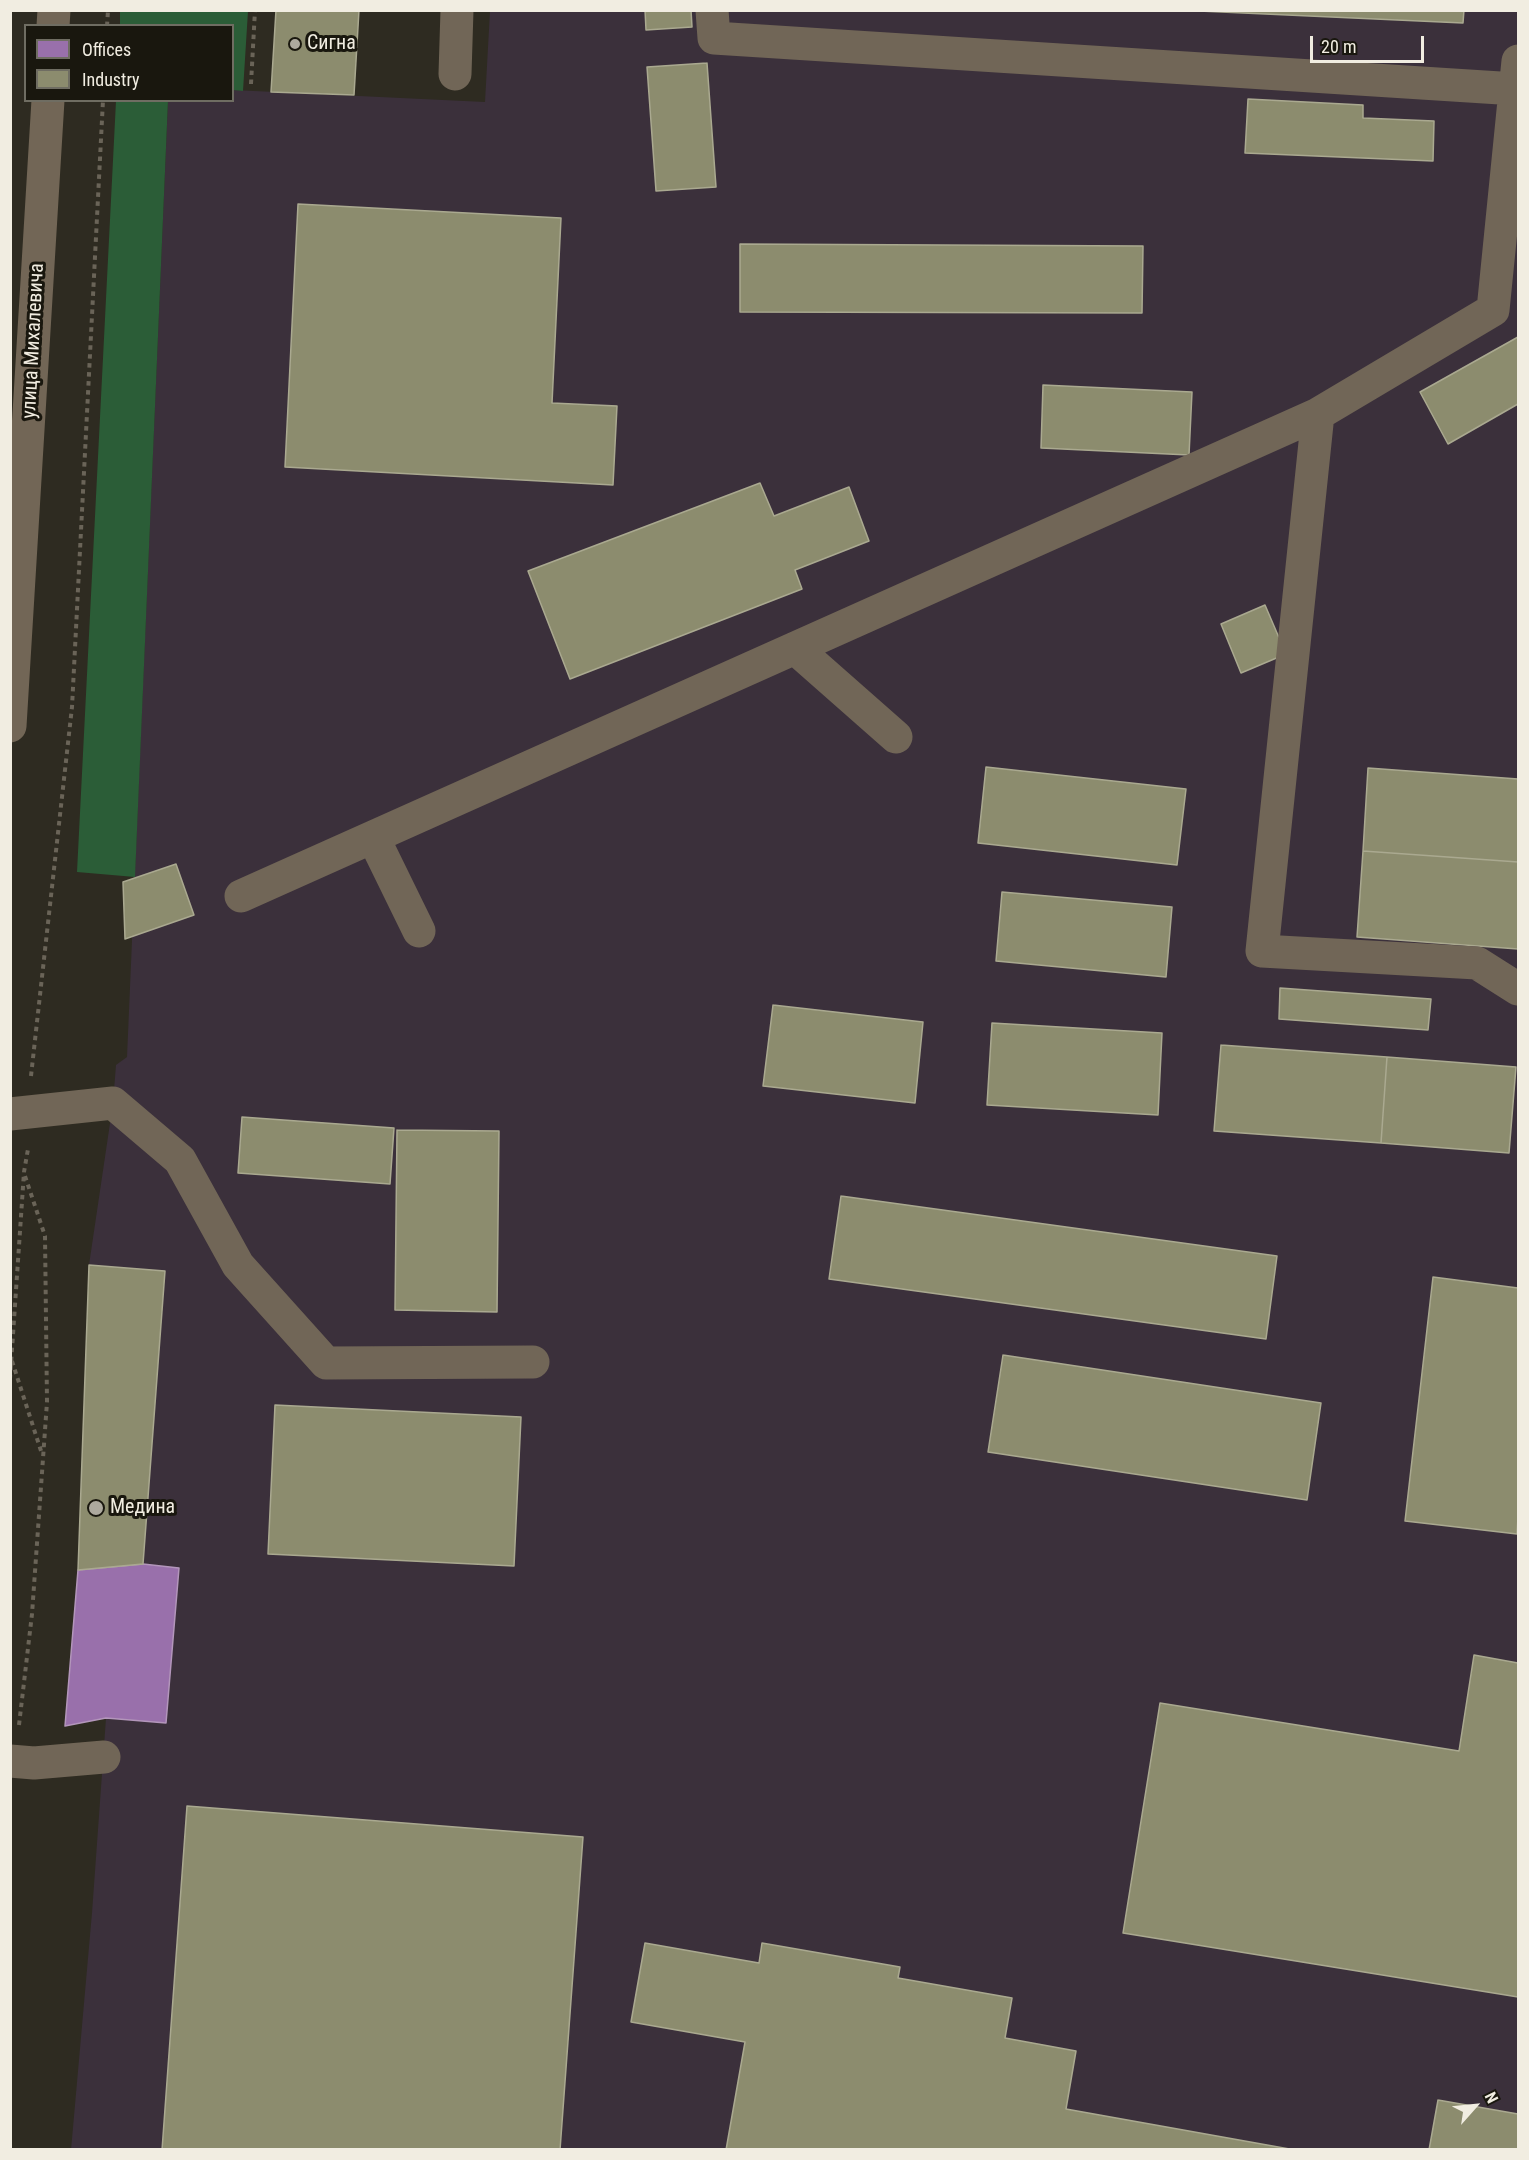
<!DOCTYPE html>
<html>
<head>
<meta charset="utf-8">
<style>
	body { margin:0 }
	#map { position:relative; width:1529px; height:2160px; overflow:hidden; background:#2e2b21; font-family:"Roboto Condensed",sans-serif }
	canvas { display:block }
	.frame { position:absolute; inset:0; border:12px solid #f1ede1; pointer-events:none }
	.legend { position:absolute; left:24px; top:24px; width:210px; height:78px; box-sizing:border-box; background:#19170e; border:2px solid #6f6d62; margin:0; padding:8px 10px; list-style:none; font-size:18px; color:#f1ede1 }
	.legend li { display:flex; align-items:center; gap:12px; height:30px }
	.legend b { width:30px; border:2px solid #6f6d62 }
	.north { position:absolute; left:1445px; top:2076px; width:60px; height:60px; -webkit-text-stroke:4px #19170e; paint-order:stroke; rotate:63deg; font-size:16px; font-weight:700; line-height:24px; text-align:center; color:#f1ede1 }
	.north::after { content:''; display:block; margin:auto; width:21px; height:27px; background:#f1ede1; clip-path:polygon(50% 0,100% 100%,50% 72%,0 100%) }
	.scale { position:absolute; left:1310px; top:36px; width:114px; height:27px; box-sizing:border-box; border:3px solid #f1ede1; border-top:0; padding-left:8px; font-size:18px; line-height:21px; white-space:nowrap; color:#f1ede1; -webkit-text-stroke:4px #19170e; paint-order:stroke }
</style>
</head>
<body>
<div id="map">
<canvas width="1529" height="2160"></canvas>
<div class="frame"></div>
<ul class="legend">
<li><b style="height:16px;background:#9970ab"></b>Offices</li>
<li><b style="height:16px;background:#8c8c6e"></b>Industry</li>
</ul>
<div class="north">N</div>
<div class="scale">20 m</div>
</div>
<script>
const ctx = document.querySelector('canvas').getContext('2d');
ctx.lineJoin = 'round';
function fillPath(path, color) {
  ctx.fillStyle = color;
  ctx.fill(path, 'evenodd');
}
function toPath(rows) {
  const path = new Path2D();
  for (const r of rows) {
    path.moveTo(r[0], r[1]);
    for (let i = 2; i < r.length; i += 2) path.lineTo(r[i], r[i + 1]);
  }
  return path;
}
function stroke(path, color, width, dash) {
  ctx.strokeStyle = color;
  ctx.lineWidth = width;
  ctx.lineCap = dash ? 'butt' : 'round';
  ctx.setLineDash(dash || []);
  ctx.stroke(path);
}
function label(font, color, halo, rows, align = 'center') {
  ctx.font = font + ' "Roboto Condensed",sans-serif';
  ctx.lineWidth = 6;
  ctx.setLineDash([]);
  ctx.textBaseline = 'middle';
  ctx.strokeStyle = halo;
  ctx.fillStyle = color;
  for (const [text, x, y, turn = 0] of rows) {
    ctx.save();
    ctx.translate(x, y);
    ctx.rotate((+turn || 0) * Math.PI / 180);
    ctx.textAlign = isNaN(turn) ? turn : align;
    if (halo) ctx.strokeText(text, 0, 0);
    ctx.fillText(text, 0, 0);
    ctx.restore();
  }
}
const industrial = toPath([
	[490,11,1518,11,1518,2149,71,2150,92,1913,106,1718,166,1723,179,1568,143,1564,165,1272,89,1265,113,1103,116,1065,127,1057,168,101,232,100,233,90,485,102]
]);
const green = toPath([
	[120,11,248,11,243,91,233,90,232,26,120,25],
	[116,101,168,101,135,877,77,872]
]);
const offices = toPath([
	[143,1564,179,1568,166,1723,106,1718,65,1726,78,1570,143,1564]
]);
const industry = toPath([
	[276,10,359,10,354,95,271,92,276,10],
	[645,10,691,10,692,27,646,30,645,10],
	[1177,10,1464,10,1463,23,1177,10],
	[707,63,716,187,656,191,647,67,707,63],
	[1248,99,1363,105,1363,118,1434,121,1433,161,1245,153,1248,99],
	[298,204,561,218,552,403,617,406,613,485,285,467,298,204],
	[740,244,1143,246,1142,313,740,312,740,244],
	[1518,337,1518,404,1448,444,1420,392,1518,337],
	[1043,385,1192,392,1189,455,1041,448,1043,385],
	[760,483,774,516,849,487,869,541,795,570,802,589,570,679,528,571,760,483],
	[1265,605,1286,654,1241,673,1221,624,1265,605],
	[986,767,1186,789,1177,865,978,843,986,767],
	[1368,768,1518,779,1518,862,1363,851,1368,768],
	[1363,851,1518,862,1518,949,1357,937,1363,851],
	[176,864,194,915,125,939,123,882,176,864],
	[1002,892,1172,907,1166,977,996,961,1002,892],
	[1280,988,1431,999,1428,1030,1279,1019,1280,988],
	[773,1005,923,1022,915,1103,763,1086,773,1005],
	[992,1023,1162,1033,1158,1115,987,1105,992,1023],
	[1221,1045,1387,1057,1381,1143,1214,1131,1221,1045],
	[1387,1057,1516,1067,1509,1153,1381,1143,1387,1057],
	[242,1117,394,1128,390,1184,238,1173,242,1117],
	[397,1130,499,1131,497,1312,395,1310,397,1130],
	[841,1196,1277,1256,1266,1339,829,1279,841,1196],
	[89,1265,165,1271,143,1564,78,1570,89,1265],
	[1433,1277,1518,1288,1518,1517,1517,1534,1405,1521,1433,1277],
	[1003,1355,1321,1403,1307,1500,988,1452,1003,1355],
	[275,1405,521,1417,514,1566,268,1554,275,1405],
	[1474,1655,1518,1663,1518,1997,1123,1933,1160,1703,1459,1751,1474,1655],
	[187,1806,583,1837,560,2150,162,2150,187,1806],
	[645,1943,759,1963,762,1943,900,1967,898,1978,1012,1998,1005,2038,1076,2051,1066,2109,1295,2150,726,2150,745,2042,631,2022,645,1943],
	[1438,2100,1518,2114,1518,2150,1429,2150,1438,2100]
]);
const path = toPath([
	[107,26,108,10],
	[251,84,255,10],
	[31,1076,72,707,103,100],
	[12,1361,42,1454],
	[10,1379,24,1172,28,1149],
	[19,1725,32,1614,47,1402,45,1236,25,1176]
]);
const minor = toPath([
	[712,10,714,38,1516,89],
	[1518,61,1493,310,1318,414,1262,951,1477,963,1518,989],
	[455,74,457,10],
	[795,648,896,737],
	[373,837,419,931],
	[241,896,1318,414],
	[10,1114,113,1103,180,1160,238,1265,326,1363,533,1362],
	[10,1761,34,1763,104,1757]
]);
const major = toPath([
	[53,26,54,10],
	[10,726,48,100]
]);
const markers = [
	[295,44,6,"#ada99e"],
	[96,1508,8,"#ada99e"]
];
const poiNames = [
	["Сигна",307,44],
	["Медина",110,1508]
];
const streetNames = [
	["улица Михалевича",34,341,-87]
];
fillPath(industrial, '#3b303b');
fillPath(green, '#2b5d37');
fillPath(offices, '#9970ab');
stroke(offices, '#b396bb', 1.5);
fillPath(industry, '#8c8c6e');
stroke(industry, '#aaa990', 1.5);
stroke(path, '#6a6458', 4, [4.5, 4.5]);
stroke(minor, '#716657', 33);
stroke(major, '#726656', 33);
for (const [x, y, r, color] of markers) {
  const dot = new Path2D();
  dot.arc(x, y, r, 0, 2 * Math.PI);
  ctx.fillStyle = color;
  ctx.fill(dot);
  stroke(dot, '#19170e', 2);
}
label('20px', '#f1ede1', '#19170e', poiNames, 'left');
label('20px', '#f1ede1', '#19170e', streetNames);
</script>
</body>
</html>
